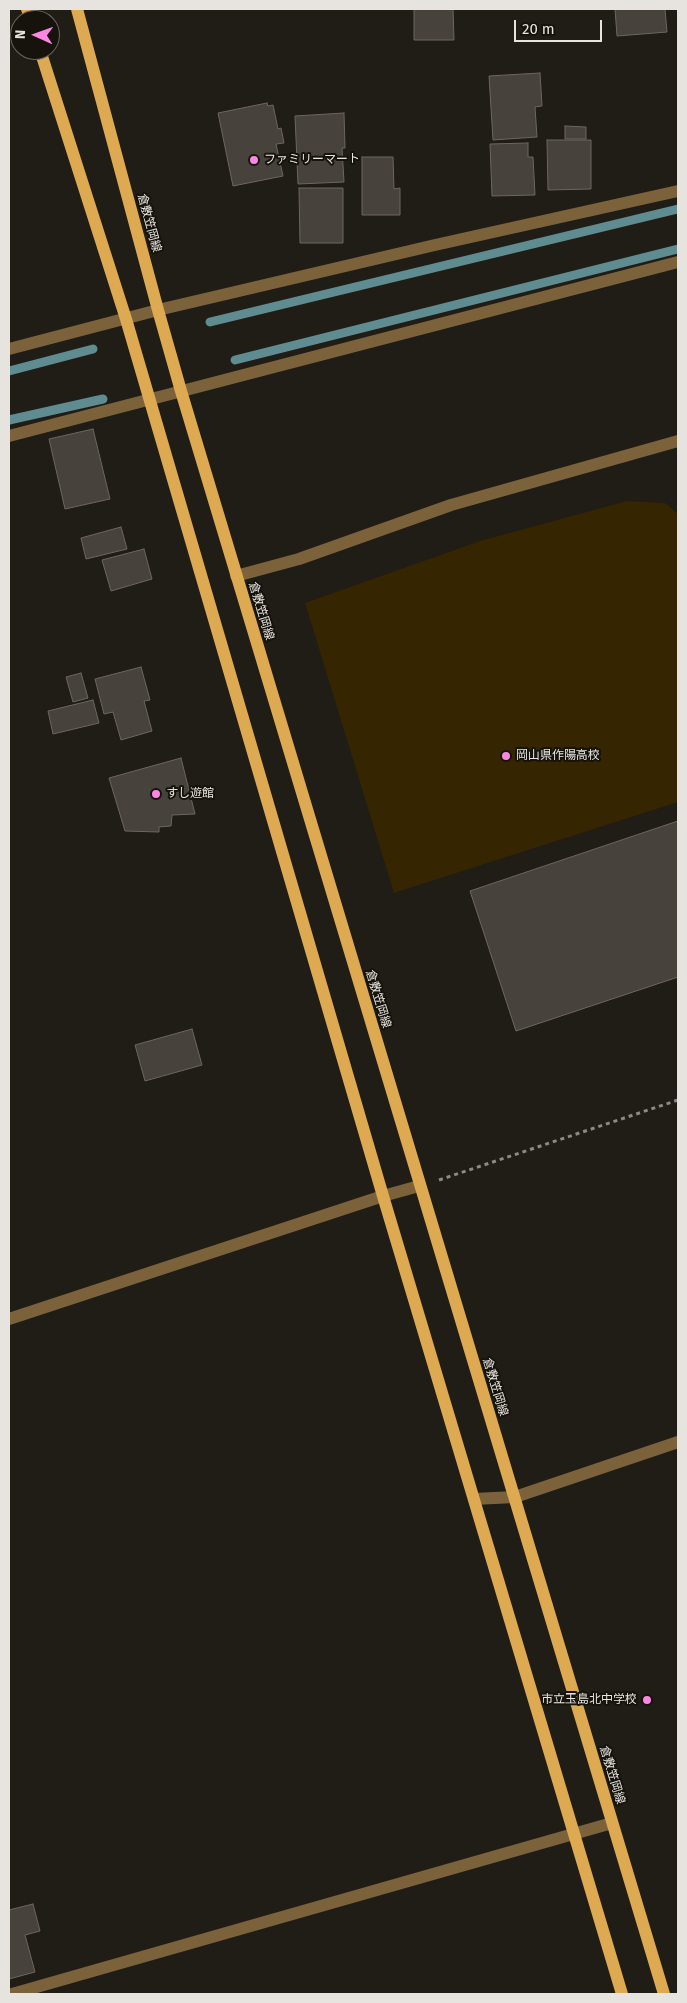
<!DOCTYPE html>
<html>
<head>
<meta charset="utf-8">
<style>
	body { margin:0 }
	#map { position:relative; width:687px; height:2003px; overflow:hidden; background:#201c16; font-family:"Fira Sans",sans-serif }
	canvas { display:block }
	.frame { position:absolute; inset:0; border:10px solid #e7e4e0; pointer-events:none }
	.north { position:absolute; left:10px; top:10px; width:50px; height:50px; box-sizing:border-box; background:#16130d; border:1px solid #6a6761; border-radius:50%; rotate:272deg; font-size:14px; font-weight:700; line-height:20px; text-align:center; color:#e7e4e0 }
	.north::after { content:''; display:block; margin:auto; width:18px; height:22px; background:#fd86e2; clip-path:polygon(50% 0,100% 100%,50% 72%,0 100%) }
	.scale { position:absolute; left:514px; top:20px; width:88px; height:22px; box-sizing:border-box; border:2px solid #e7e4e0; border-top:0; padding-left:6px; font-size:15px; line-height:18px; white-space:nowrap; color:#e7e4e0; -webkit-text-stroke:4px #16130d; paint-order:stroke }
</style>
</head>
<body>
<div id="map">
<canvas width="687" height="2003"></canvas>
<div class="frame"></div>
<div class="north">N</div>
<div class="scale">20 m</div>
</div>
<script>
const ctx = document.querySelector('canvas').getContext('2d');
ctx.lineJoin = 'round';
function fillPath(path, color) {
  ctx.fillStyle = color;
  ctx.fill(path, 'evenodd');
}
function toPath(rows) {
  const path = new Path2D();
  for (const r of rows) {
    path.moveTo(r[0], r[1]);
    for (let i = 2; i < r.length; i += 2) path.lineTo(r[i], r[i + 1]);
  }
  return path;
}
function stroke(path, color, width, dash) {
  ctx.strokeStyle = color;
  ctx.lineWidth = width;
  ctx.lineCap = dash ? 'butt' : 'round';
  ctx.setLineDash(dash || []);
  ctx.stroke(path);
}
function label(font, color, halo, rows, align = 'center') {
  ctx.font = font + ' "Fira Sans","Noto Sans JP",sans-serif';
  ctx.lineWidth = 4;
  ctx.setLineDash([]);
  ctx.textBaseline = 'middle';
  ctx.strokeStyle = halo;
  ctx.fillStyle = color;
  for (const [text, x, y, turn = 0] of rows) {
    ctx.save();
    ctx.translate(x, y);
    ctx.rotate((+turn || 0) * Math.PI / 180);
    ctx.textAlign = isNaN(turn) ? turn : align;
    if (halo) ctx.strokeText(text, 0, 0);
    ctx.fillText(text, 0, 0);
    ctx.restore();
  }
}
const green = toPath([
	[627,501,665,503,678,514,678,802,394,893,305,603,480,541]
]);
const stream = toPath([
	[210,322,678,209],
	[235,360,678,249],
	[9,371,93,349],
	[9,420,103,399]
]);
const building = toPath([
	[414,9,453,9,454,40,414,40,414,9],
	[615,9,665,9,667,32,617,36,615,9],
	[540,73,542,106,535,107,537,137,493,140,489,76,540,73],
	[267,103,268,106,273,105,278,129,281,128,284,143,276,144,283,176,233,186,218,113,267,103],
	[344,113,345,148,342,148,344,182,298,184,295,116,344,113],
	[565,126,586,127,586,139,565,139,565,126],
	[547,140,591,140,591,189,548,190,547,140],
	[528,143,528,157,533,157,535,195,492,196,490,144,528,143],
	[362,157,393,157,394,189,400,188,400,215,362,215,362,157],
	[299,188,343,188,343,243,300,243,299,188],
	[93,429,110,499,65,509,49,439,93,429],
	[121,527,127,549,86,559,81,538,121,527],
	[144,549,152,579,111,591,102,560,144,549],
	[141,667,150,700,144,701,152,731,121,740,113,712,104,714,95,679,141,667],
	[81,673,88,698,73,702,66,677,81,673],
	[93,700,99,723,53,734,48,711,93,700],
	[181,758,195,814,172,815,171,826,159,827,159,832,125,831,109,778,181,758],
	[678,821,678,977,516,1031,470,891,678,821],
	[192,1029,202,1065,145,1081,135,1045,192,1029],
	[33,1904,40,1931,25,1935,35,1972,9,1979,9,1910,33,1904]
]);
const path = toPath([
	[439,1180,678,1100]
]);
const lane = toPath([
	[236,576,299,559,451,505,678,441]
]);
const street = toPath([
	[9,349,158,310,435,245,678,191],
	[9,436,678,262],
	[9,1319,383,1196,419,1186],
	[474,1499,515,1497,678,1442],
	[12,1994,612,1823]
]);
const primary = toPath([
	[27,9,31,20],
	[77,9,158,310,181,391,664,1994],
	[40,50,126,319,383,1196,622,1994]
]);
const markers = [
	[254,160,5,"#fd86e2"],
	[506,756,5,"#fd86e2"],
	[156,794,5,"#fd86e2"],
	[647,1700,5,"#fd86e2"]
];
const poiNames = [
	["ファミリーマート",264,160],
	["岡山県作陽高校",516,756],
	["すし遊館",166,794],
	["市立玉島北中学校",637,1700,"right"]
];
const streetNames = [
	["倉敷笠岡線",149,223,75],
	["倉敷笠岡線",261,611,73],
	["倉敷笠岡線",378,999,73],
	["倉敷笠岡線",495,1387,73],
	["倉敷笠岡線",612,1775,73]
];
fillPath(green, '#352500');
stroke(stream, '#5e8c90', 9);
fillPath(building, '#47423b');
stroke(building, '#6c675f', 1);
stroke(path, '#8d8a85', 3, [4, 4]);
stroke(lane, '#7c623b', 12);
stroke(street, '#7c623b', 12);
stroke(primary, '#dda951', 12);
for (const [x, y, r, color] of markers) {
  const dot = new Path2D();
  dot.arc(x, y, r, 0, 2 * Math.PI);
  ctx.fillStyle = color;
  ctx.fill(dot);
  stroke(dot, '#16130d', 2);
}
label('12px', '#e7e4e0', '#16130d', poiNames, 'left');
label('12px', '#e7e4e0', '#16130d', streetNames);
</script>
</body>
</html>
